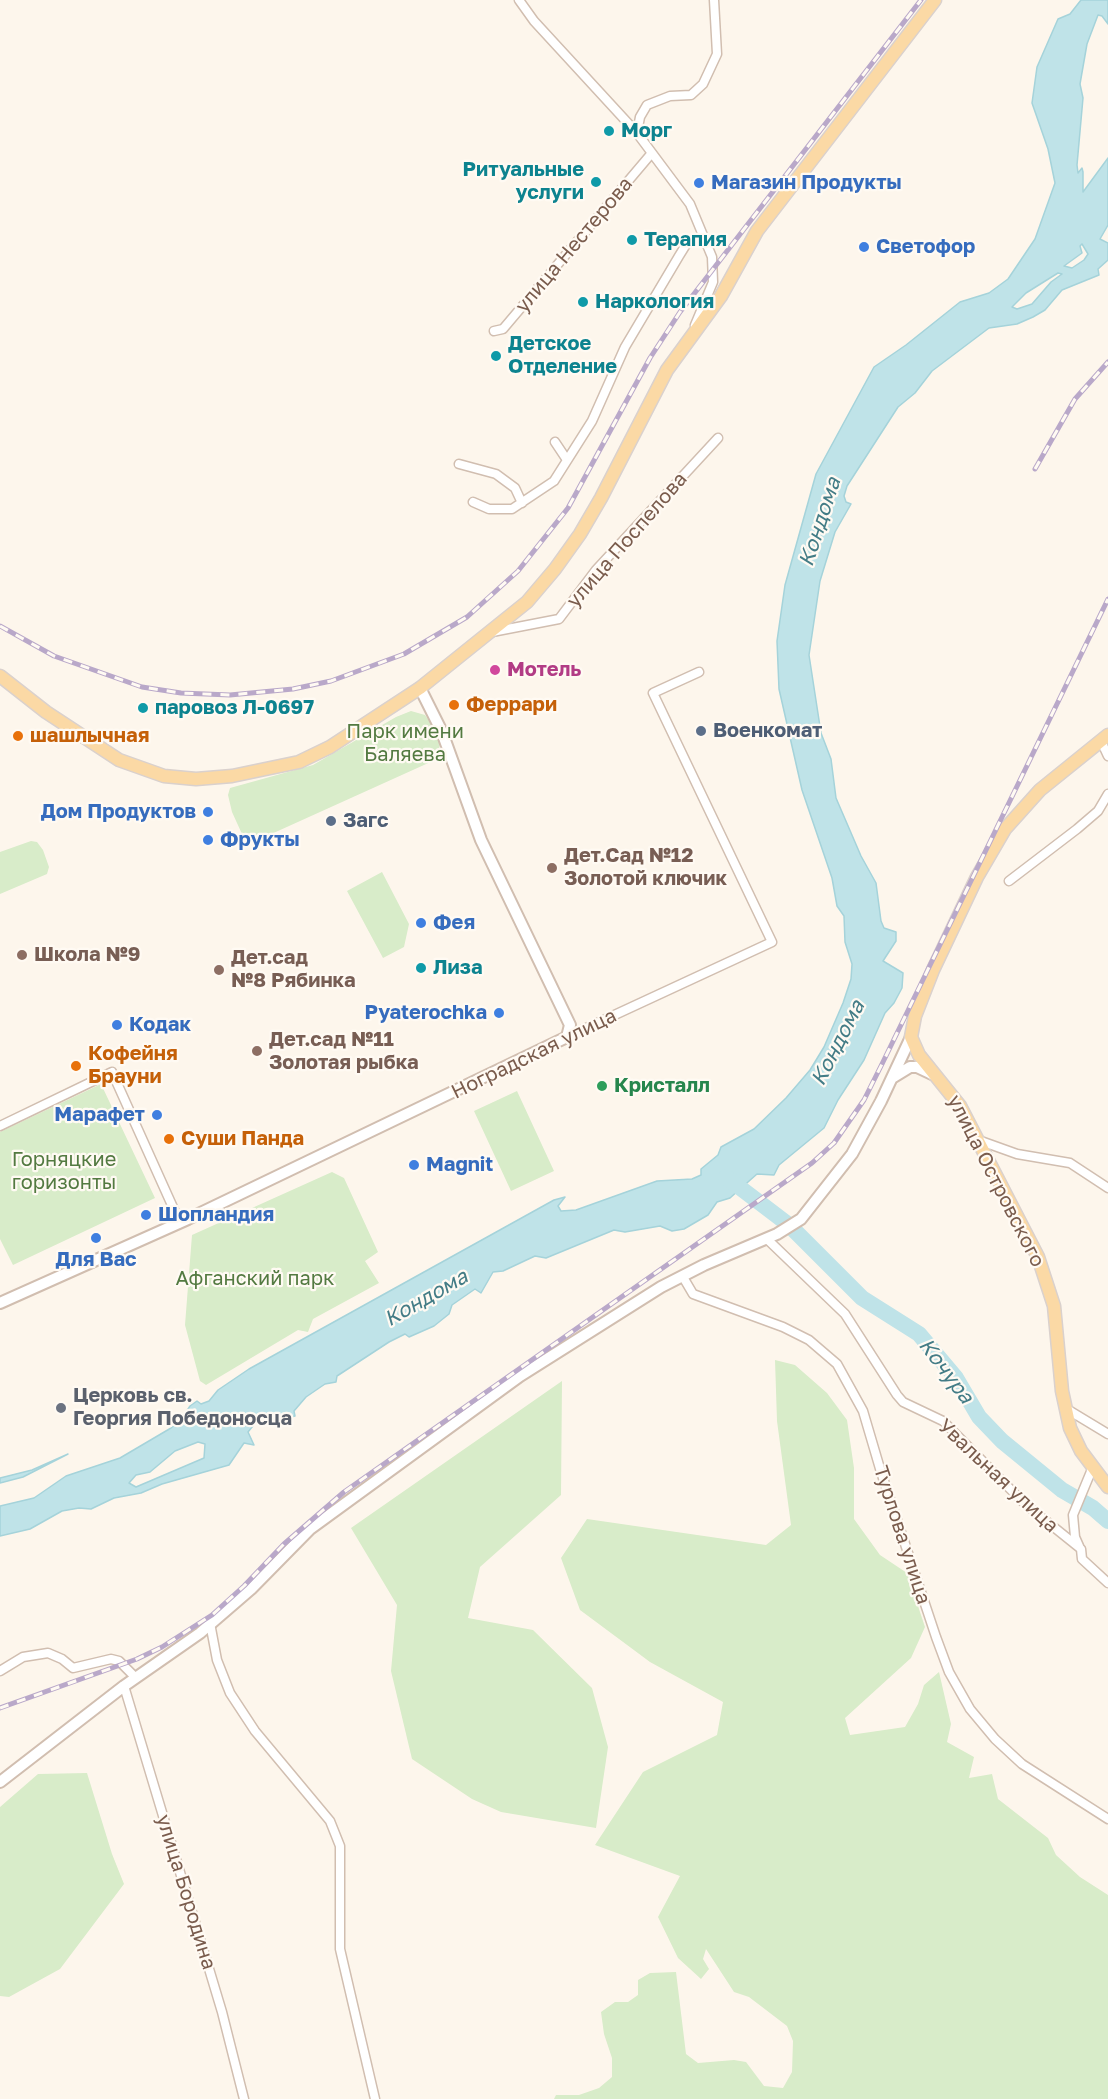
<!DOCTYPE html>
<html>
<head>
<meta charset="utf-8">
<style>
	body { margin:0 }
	canvas { display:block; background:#fdf6ec }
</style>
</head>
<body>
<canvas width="1108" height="2099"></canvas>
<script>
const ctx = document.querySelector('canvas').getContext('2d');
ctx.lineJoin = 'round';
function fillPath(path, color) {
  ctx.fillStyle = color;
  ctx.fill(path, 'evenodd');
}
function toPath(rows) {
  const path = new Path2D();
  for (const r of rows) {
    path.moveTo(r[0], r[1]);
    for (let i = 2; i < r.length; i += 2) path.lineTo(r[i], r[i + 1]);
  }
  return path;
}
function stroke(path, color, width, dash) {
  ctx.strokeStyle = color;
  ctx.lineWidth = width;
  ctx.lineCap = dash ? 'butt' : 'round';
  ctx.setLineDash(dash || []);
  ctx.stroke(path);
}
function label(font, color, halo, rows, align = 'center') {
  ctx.font = font + ' "Golos Text",sans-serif';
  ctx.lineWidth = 4.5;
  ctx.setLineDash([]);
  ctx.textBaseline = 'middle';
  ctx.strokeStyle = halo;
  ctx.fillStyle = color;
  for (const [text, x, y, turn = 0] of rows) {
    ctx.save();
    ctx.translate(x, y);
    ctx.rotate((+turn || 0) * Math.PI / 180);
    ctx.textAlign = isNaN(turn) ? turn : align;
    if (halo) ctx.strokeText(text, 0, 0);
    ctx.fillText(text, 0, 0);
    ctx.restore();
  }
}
const green = toPath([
	[411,711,425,715,434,728,440,740,439,752,435,760,247,845,232,812,228,795,230,788,313,765,396,717],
	[31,841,37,842,43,850,49,867,47,874,0,894,0,852],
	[382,872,409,924,404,947,383,958,347,891],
	[101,1084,155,1198,13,1265,0,1239,0,1132],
	[517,1091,554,1171,511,1191,474,1111],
	[332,1172,344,1178,378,1252,365,1261,379,1283,313,1319,308,1332,298,1330,206,1385,200,1381,185,1325,192,1235],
	[775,1360,795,1365,827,1393,847,1420,854,1468,854,1519,880,1555,907,1573,925,1627,911,1658,845,1718,850,1735,905,1727,918,1704,924,1685,939,1672,951,1724,947,1742,974,1757,969,1778,992,1774,998,1799,1048,1838,1056,1855,1080,1877,1108,1895,1108,2099,554,2099,556,2095,579,2095,599,2088,612,2077,612,2058,604,2034,601,2012,615,2002,628,2002,638,1995,638,1980,650,1973,676,1972,686,2054,698,2063,734,2060,746,2062,764,2086,783,2088,792,2072,793,2041,787,2026,749,1997,734,1992,706,1949,703,1959,709,1969,701,1979,678,1958,658,1917,680,1876,595,1845,643,1772,717,1735,723,1702,650,1662,580,1610,561,1558,587,1519,766,1545,791,1525,777,1421],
	[562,1381,561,1495,480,1567,468,1618,533,1630,592,1688,608,1747,596,1828,501,1812,472,1799,412,1759,391,1671,397,1605,351,1528],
	[87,1773,112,1854,124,1884,60,1969,9,1997,0,1996,0,1807,38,1774]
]);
const water = toPath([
	[1081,0,1108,0,1108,24,1102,16,1098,15,1087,44,1080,84,1083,98,1077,165,1078,173,1082,168,1083,172,1083,192,1108,158,1108,225,1100,239,1108,243,1108,260,1098,269,1099,275,1062,290,1045,310,1033,317,1017,324,989,328,932,371,915,393,898,407,847,486,844,496,846,502,851,504,835,532,820,581,809,655,821,733,831,759,836,798,861,856,876,883,881,921,884,928,896,932,896,941,883,961,903,973,902,988,894,1003,885,1013,864,1060,838,1100,824,1128,779,1165,774,1175,757,1174,730,1198,717,1202,708,1215,684,1229,672,1231,660,1226,625,1232,614,1230,546,1258,535,1256,503,1271,493,1272,481,1293,475,1289,452,1305,449,1314,434,1326,409,1337,405,1334,389,1342,337,1376,336,1382,325,1384,306,1397,294,1411,295,1416,280,1420,266,1416,257,1421,248,1432,254,1445,244,1443,229,1465,162,1484,141,1493,114,1498,91,1509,79,1508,62,1511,30,1529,0,1536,0,1506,34,1498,66,1476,120,1458,171,1428,181,1420,190,1406,197,1401,201,1404,209,1401,218,1390,249,1369,554,1200,565,1197,558,1206,561,1211,576,1210,657,1181,692,1179,701,1175,701,1169,718,1155,721,1147,754,1129,786,1098,810,1070,824,1047,843,1003,851,979,852,964,845,942,844,916,837,906,832,878,802,790,779,689,777,641,785,585,816,474,874,367,906,345,960,302,989,293,1008,279,1035,239,1055,183,1048,149,1032,103,1037,67,1058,19,1070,14,1081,0],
	[1082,244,1088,254,1084,260,1072,268,1064,266,1082,253,1080,246,1082,244],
	[1058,273,1062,274,1051,282,1032,304,1017,309,1012,307,1026,293,1058,273],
	[198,1442,205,1444,204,1458,136,1487,129,1483,136,1475,150,1472,175,1451,198,1442],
	[68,1454,23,1477,0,1483,0,1478,32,1470,68,1454]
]);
const river = toPath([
	[726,1177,789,1225,862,1298,919,1334,956,1378,979,1417,1002,1441,1062,1490,1093,1508,1108,1521]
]);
const minor = toPath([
	[519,0,534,21,637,133],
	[695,325,713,282,712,257,690,204,637,133,640,117,647,105,670,96,691,95,703,84,717,54,714,0],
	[494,331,503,329,651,154],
	[555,442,567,460],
	[459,464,496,474,515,488,522,503],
	[473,502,489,509,512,509,554,481,592,421,625,347,679,256,687,243,705,238],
	[492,632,559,619,596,570,718,438],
	[1101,741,1108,756],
	[1009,881,1077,829,1098,811,1108,794],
	[567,1037,772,942,653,693,699,672],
	[0,1126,112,1072,180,1223],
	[978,1140,1017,1154,1070,1163,1108,1188],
	[767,1239,845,1314,897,1395,903,1402,943,1421,1025,1504,1081,1549,1082,1559,1108,1583],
	[683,1277,693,1294,783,1327,809,1340,837,1364,863,1411,881,1472,936,1637,949,1672,970,1709,995,1739,1022,1764,1108,1819],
	[1065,1408,1108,1434],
	[1079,1546,1075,1537,1073,1515,1092,1469],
	[210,1623,217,1660,230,1693,255,1731,330,1821,340,1846,340,1949,375,2099],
	[0,1671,23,1657,48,1653,62,1659,73,1668,111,1659,119,1661,136,1678],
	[124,1686,222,2012,244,2099]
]);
const tertiary = toPath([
	[892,1078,910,1067,917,1067,934,1075],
	[0,1303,188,1219,567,1037,570,1025,481,840,442,732,420,688],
	[0,1782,124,1686,200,1633,251,1589,310,1529,520,1376,661,1287,704,1265,777,1234,801,1219,852,1154,881,1101,911,1037]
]);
const primary = toPath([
	[0,676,46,712,119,760,164,776,196,779,232,776,299,762,330,747,420,688,527,602,555,569,580,534,601,498,667,370,721,296,757,231,935,0],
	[1108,735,1040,790,1005,829,977,877,933,970,915,1016,911,1037,919,1055,960,1106,1038,1257,1054,1306,1062,1391,1070,1428,1081,1451,1108,1487]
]);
const rail = toPath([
	[1035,469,1075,399,1108,362],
	[0,626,54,656,142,687,181,693,230,695,293,689,331,681,404,654,467,617,518,571,568,508,650,358,680,312,921,0],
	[0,1708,137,1659,162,1647,212,1615,244,1586,284,1544,344,1492,812,1163,834,1143,864,1100,882,1064,1108,599]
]);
const markers = [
	[609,131,6,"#0f9aa8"],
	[596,182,6,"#0f9aa8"],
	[699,183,6,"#3f7fe0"],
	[632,240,6,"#0f9aa8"],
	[864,247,6,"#3f7fe0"],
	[583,302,6,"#0f9aa8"],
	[496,356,6,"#0f9aa8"],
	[495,670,6,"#d1479c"],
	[454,705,6,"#e8710a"],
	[143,708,6,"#0f9aa8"],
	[701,731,6,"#5c6f8a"],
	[18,736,6,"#e8710a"],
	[208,812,6,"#3f7fe0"],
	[331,821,6,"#5c6f8a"],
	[208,840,6,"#3f7fe0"],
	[552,868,6,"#8d6e63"],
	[421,923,6,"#3f7fe0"],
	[22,955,6,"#8d6e63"],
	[421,968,6,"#0f9aa8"],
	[219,970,6,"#8d6e63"],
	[499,1013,6,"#3f7fe0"],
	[117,1025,6,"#3f7fe0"],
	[257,1051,6,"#8d6e63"],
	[76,1066,6,"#e8710a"],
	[602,1086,6,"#2e9e5b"],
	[157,1115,6,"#3f7fe0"],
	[169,1139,6,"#e8710a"],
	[414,1165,6,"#3f7fe0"],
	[146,1215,6,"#3f7fe0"],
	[96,1238,6,"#3f7fe0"],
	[61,1408,6,"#6b7280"]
];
const cultureNames = [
	["Морг",621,131],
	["Ритуальные",584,170,"right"],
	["услуги",584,193,"right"],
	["Терапия",644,240],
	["Наркология",595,302],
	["Детское",508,344],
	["Отделение",508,367],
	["паровоз Л-0697",155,708],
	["Лиза",433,968]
];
const shopNames = [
	["Магазин Продукты",711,183],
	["Светофор",876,247],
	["Дом Продуктов",196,812,"right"],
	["Фрукты",220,840],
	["Фея",433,923],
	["Pyaterochka",487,1013,"right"],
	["Кодак",129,1025],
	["Марафет",145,1115,"right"],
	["Magnit",426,1165],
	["Шопландия",158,1215],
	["Для Вас",96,1260,"center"]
];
const streetNames = [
	["улица Нестерова",574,245,-50],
	["улица Поспелова",627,540,-49],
	["Ноградская улица",534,1054,-26],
	["улица Островского",996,1181,63],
	["Увальная улица",998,1476,43],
	["Турлова улица",902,1535,72],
	["улица Бородина",186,1892,73]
];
const hotelNames = [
	["Мотель",507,670]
];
const foodNames = [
	["Феррари",466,705],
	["шашлычная",30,736],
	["Кофейня",88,1054],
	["Брауни",88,1077],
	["Суши Панда",181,1139]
];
const serviceNames = [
	["Военкомат",713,731],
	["Загс",343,821]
];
const parkNames = [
	["Парк имени",405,732],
	["Баляева",405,755],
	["Горняцкие",64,1160],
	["горизонты",64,1183],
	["Афганский парк",255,1279]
];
const educationNames = [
	["Дет.Сад №12",564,856],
	["Золотой ключик",564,879],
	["Школа №9",34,955],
	["Дет.сад",231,958],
	["№8 Рябинка",231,981],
	["Дет.сад №11",269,1040],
	["Золотая рыбка",269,1063]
];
const leisureNames = [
	["Кристалл",614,1086]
];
const worshipNames = [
	["Церковь св.",73,1396],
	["Георгия Победоносца",73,1419]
];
const waterNames = [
	["Кондома",820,522,-72],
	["Кондома",838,1043,-63],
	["Кондома",426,1298,-30],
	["Кочура",946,1371,53]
];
fillPath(green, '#d8ecc9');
fillPath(water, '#bfe3e8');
stroke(water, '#a5d3da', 1.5);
stroke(river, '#bfe3e8', 16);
stroke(minor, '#d1beb0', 11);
stroke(tertiary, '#d1beb0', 14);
stroke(primary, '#dad1cd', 15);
stroke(minor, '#fff', 8);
stroke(tertiary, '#fff', 10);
stroke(primary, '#fbd9a5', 12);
stroke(rail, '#b9a8c9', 5);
stroke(rail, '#fffaf3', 3, [9]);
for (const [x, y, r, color] of markers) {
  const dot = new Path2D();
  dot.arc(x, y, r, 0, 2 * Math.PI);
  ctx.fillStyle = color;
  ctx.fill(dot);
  stroke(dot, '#fffaf3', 2);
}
label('bold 20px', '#0d838f', '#fffaf3', cultureNames, 'left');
label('bold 20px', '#366cbe', '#fffaf3', shopNames, 'left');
label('20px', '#7a5c4d', '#fffaf3', streetNames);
label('bold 20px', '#b23c85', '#fffaf3', hotelNames, 'left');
label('bold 20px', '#c56008', '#fffaf3', foodNames, 'left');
label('bold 20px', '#4e5e75', '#fffaf3', serviceNames, 'left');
label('20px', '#537a41', '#fffaf3', parkNames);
label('bold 20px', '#785e54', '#fffaf3', educationNames, 'left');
label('bold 20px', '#27864d', '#fffaf3', leisureNames, 'left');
label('bold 20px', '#5b616d', '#fffaf3', worshipNames, 'left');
label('italic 21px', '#437c86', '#fffaf3', waterNames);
</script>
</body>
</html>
